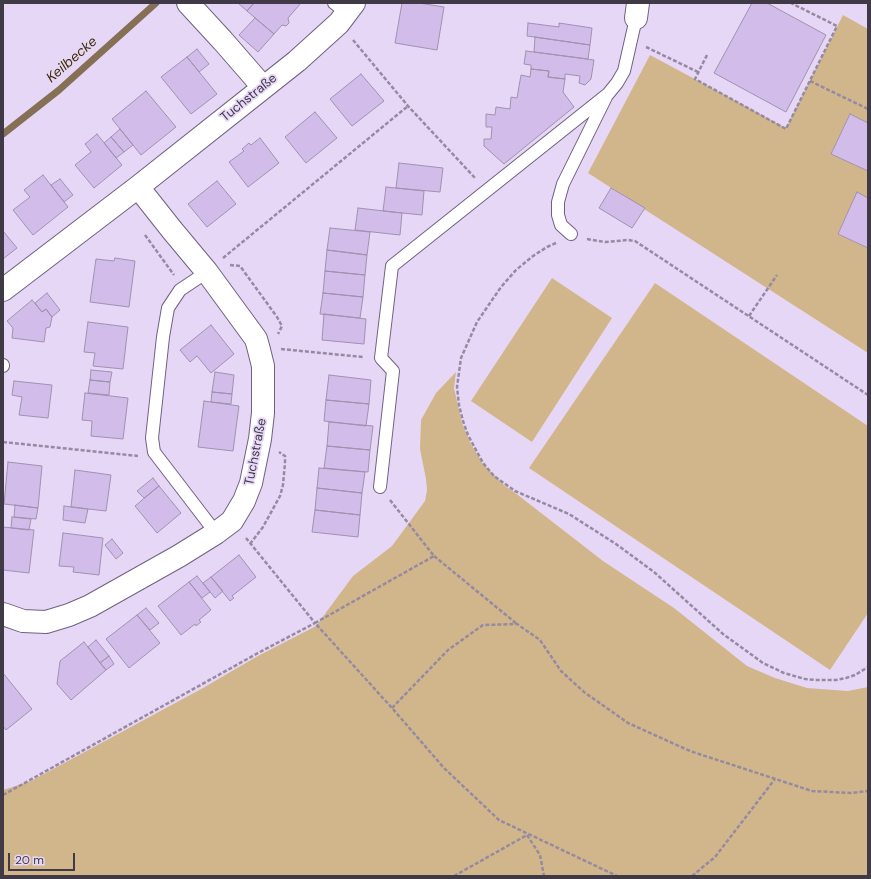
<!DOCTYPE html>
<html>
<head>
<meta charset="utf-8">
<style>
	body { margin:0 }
	#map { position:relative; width:871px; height:879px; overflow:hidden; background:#e7d7f7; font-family:"DM Sans",sans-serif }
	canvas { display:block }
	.frame { position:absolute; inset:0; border:4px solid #403946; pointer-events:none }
	.scale { position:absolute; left:8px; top:853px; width:67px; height:18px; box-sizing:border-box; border:2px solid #403946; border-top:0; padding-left:5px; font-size:12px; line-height:14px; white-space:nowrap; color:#403946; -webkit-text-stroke:3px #e7d7f7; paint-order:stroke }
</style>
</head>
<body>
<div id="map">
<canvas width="871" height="879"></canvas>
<div class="frame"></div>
<div class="scale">20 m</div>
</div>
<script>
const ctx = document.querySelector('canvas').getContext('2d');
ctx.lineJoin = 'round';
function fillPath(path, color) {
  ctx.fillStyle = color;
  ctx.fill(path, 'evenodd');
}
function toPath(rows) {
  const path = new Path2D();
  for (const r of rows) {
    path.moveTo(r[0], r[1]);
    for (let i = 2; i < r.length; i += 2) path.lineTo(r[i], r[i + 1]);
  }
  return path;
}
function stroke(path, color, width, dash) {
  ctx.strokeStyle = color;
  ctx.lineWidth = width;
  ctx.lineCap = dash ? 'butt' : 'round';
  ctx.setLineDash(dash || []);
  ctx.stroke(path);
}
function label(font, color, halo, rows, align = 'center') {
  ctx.font = font + ' "DM Sans",sans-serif';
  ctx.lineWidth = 3.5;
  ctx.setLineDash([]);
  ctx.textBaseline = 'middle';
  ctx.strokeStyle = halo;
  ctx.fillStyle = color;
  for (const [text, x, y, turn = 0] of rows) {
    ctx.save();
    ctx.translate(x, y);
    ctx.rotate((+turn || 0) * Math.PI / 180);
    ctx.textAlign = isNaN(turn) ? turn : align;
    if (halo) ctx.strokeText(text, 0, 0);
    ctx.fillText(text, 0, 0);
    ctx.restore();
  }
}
const green = toPath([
	[843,15,868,29,868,123,850,114,831,154,868,171,868,198,857,193,838,234,868,248,868,353,588,173,650,55,786,128],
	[552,278,612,318,532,442,471,401],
	[655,283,868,426,868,613,830,670,529,468],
	[456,372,454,388,462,423,471,444,483,464,505,486,514,492,603,561,674,608,747,666,775,678,807,688,848,691,868,687,868,876,3,876,3,790,31,781,203,688,256,657,316,626,353,576,392,546,425,501,427,490,426,479,420,449,421,420,436,393]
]);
const stream = toPath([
	[3,134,59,90,156,3]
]);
const building = toPath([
	[238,3,254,3,247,11,238,3],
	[254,3,301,3,288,18,289,23,286,26,282,25,274,34,247,11,254,3],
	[402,3,419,3,444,7,437,50,395,43,402,3],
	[752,3,767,3,826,35,786,112,714,73,752,3],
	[255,18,274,34,258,52,239,35,255,18],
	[528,23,559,27,559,23,592,28,590,45,527,36,528,23],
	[535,37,590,45,588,59,534,52,535,37],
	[197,49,209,64,199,72,187,57,197,49],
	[526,51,594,60,591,79,585,85,579,83,580,76,565,74,565,79,548,77,549,71,531,69,531,65,524,64,526,51],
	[187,57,217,94,191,114,161,77,187,57],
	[531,69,549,71,548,77,565,79,563,92,574,107,504,164,484,146,484,139,491,139,492,127,486,127,486,114,495,115,496,107,510,109,511,97,517,98,521,75,530,77,531,69],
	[361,74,384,101,352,126,330,99,361,74],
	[146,91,176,127,141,155,112,119,146,91],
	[315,112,337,138,306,163,285,137,315,112],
	[850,114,868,123,868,171,831,154,850,114],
	[120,129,133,145,124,152,111,137,120,129],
	[97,134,122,165,94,188,75,165,91,152,85,144,97,134],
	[111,137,124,152,116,158,104,143,111,137],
	[260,138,279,163,248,187,229,162,244,151,242,149,249,143,251,145,260,138],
	[399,163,443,168,440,192,396,188,399,163],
	[43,175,68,207,33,235,13,210,30,197,24,190,43,175],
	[60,179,73,195,64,202,51,185,60,179],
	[217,181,236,204,207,227,188,204,217,181],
	[386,187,424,191,422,215,383,211,386,187],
	[611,188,645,208,632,228,599,208,611,188],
	[857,192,868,198,868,248,838,234,857,192],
	[358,208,402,213,400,235,355,230,358,208],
	[330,228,370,232,367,255,327,250,330,228],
	[3,231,17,248,3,259,3,231],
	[327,250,367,255,365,275,325,271,327,250],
	[115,258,135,261,129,307,90,302,96,259,114,261,115,258],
	[325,271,365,275,363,297,323,293,325,271],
	[47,293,60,310,52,317,46,309,42,312,35,303,47,293],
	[323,293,363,297,360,318,320,314,323,293],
	[32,300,42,312,46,309,52,317,50,327,46,328,44,342,12,338,13,328,7,321,32,300],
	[324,314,366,319,364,344,322,340,324,314],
	[88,322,128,327,123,369,93,366,95,353,84,352,88,322],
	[211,325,234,354,211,373,197,356,190,362,180,350,211,325],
	[91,370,112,372,110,382,90,380,91,370],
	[215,372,234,375,232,394,212,392,215,372],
	[329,375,371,380,369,404,326,400,329,375],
	[90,380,110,382,109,395,88,393,90,380],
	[14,381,52,385,48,418,19,415,22,397,12,395,14,381],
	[212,392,232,394,231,404,211,402,212,392],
	[85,393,128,398,123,439,91,436,92,421,82,420,85,393],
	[326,400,369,404,366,426,324,421,326,400],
	[204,401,239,406,233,451,198,447,204,401],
	[329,422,373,426,370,450,327,446,329,422],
	[327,446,370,450,368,472,324,468,327,446],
	[8,462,42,466,38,508,4,504,8,462],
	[319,468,365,472,362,493,317,488,319,468],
	[75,470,111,475,106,511,71,507,75,470],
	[153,478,159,486,144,498,137,491,153,478],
	[159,486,181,513,157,533,135,506,159,486],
	[317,488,362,493,360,515,315,510,317,488],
	[15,505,38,508,36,519,14,517,15,505],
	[64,506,88,509,85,523,63,520,64,506],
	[315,510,360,515,358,537,312,532,315,510],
	[12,517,31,519,29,530,11,528,12,517],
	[3,527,34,530,29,573,3,570,3,527],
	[63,533,103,538,99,575,73,572,74,567,59,566,63,533],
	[112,539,123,553,116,559,105,545,112,539],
	[239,555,256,577,232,596,234,598,230,601,211,577,239,555],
	[197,576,210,592,202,598,189,582,197,576],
	[211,577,223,591,215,598,203,583,211,577],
	[189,582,211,610,199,620,201,622,196,626,195,624,181,635,158,606,189,582],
	[146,608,159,623,150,630,137,615,146,608],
	[137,615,160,643,129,668,106,639,137,615],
	[96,640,109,656,100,663,88,647,96,640],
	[84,642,106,670,71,700,57,684,60,661,84,642],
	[109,656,114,664,106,670,100,663,109,656],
	[3,673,32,709,6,730,3,726,3,673]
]);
const path = toPath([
	[353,40,408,106,476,179],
	[646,47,698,72],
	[707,55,695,79,786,129,837,26,791,3],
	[810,81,868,109],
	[145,235,174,275],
	[587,239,605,242,628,240,635,241,868,395],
	[556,243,547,247,533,256,516,270,501,287,477,322,461,358,457,387,459,405,463,421,468,435,483,463,494,476,515,491,569,514,616,544,654,572,723,634,763,663,784,673,805,679,815,680,836,680,846,678,855,675,868,667],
	[223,258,408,106],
	[230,265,240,266,277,317,282,326,278,334],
	[749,316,777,275],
	[281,349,363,357],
	[3,442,138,456],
	[390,500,434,556,315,623,392,708,444,768,499,820,617,876],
	[250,544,263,527,280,496,283,485,285,463,285,456,279,452],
	[434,556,517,624],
	[392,708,448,650,483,625,517,624,540,640,561,671,584,692,628,723,690,751,812,791,851,793,868,791],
	[3,795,258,653,315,623,246,538],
	[527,835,540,855,544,876],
	[454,876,527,835],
	[692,876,715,857,775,779]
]);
const lane = toPath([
	[334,3,347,13],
	[571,234,561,225,558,215,558,202,563,184,606,97],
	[207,272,180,290,168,308,163,337,152,438,154,452,216,533],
	[3,365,3,366],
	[380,487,393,371,381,358,392,266,608,94,617,83,624,71,636,18]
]);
const street = toPath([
	[188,3,223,41,263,87],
	[636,18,638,3],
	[3,290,138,187,297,61,339,23,354,3],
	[3,614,23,621,46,622,69,615,90,606,179,556,216,533,232,521,244,501,251,483,260,439,263,413,263,366,258,346,256,339,207,272,172,230,138,187]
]);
const streetNames = [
	["Tuchstraße",249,98,-39],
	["Tuchstraße",256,452,-79]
];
const waterNames = [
	["Keilbecke",72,60,-41]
];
fillPath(green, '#d2b68b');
stroke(stream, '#857056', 7);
fillPath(building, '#d2bce9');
stroke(building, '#a091af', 1);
stroke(lane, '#70627e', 14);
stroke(street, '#70627e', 24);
stroke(path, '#968aa1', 2.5, [4, 2]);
stroke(lane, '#fff', 12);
stroke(street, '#fff', 22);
label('13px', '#403946', '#e7d7f7', streetNames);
label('italic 14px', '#3e2b05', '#e7d7f7', waterNames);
</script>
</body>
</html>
